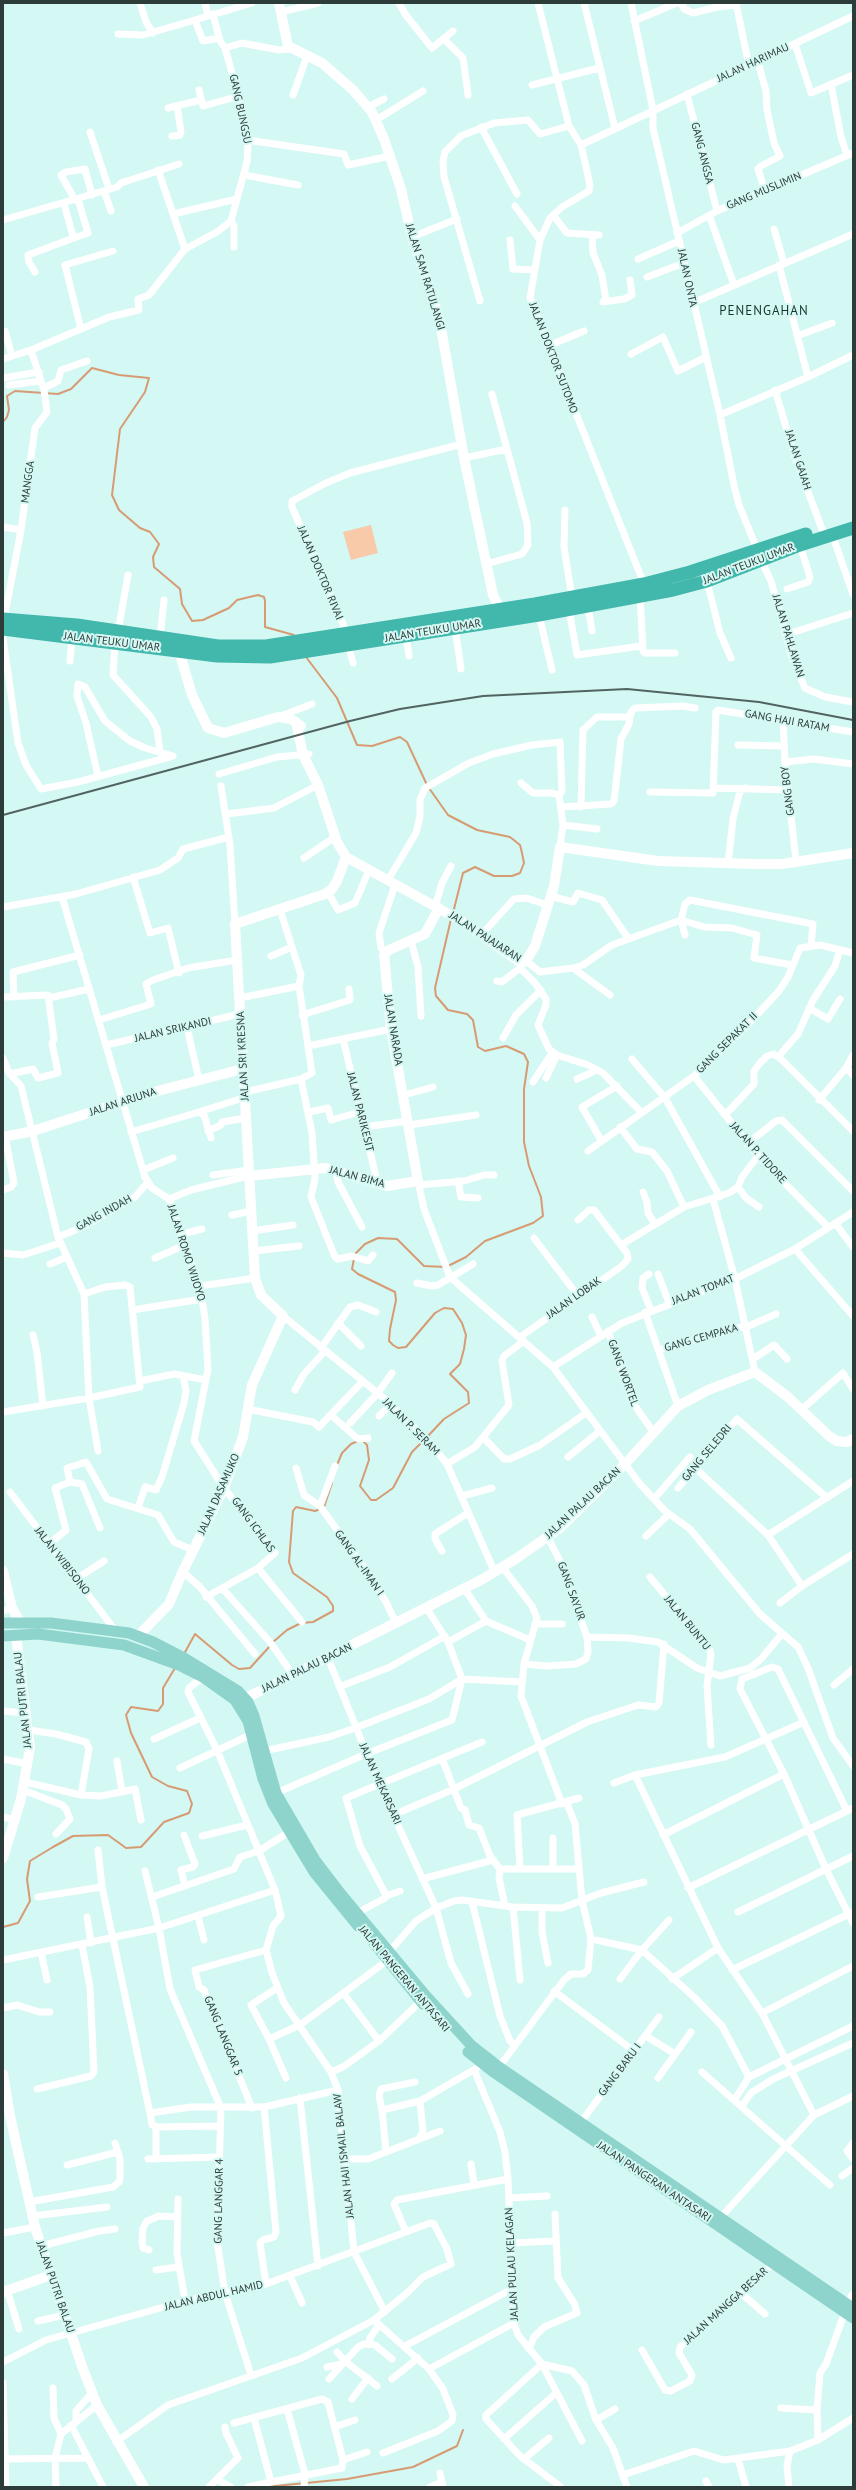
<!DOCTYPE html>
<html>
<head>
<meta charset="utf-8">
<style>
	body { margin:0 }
	#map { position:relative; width:856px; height:2490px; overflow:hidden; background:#d4f8f3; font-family:"PT Sans",sans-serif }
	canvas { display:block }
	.frame { position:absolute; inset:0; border:4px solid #2d3b39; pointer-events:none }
</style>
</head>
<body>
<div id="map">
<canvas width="856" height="2490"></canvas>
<div class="frame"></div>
</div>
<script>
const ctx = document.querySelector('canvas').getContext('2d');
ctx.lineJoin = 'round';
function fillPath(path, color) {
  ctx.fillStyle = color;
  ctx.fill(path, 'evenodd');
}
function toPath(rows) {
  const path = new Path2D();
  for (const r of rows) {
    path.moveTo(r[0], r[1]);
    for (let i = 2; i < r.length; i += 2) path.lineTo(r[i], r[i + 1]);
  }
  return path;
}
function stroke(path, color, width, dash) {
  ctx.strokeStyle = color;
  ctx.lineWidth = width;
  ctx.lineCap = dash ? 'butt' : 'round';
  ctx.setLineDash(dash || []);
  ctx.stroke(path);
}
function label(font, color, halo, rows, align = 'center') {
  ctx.font = font + ' "PT Sans",sans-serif';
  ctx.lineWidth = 4;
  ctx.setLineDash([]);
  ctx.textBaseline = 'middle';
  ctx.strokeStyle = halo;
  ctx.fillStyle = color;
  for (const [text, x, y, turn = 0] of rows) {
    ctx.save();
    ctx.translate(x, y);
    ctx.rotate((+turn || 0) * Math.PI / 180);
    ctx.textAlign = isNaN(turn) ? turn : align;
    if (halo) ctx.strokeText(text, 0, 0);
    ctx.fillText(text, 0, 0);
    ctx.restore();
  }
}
const green = toPath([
	[371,525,378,553,351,560,343,532]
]);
const stream = toPath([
	[3,422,7,417,9,410,7,396,15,391,58,394,71,389,92,368,119,375,149,378,145,392,120,429,112,495,119,510,140,528,150,532,159,544,153,557,154,567,180,589,182,604,192,621,203,620,229,608,237,600,258,595,264,597,265,601,265,627,294,635],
	[306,657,337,698,357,745,372,746,400,737,407,742,427,785],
	[429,788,448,815,477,830,510,837,520,845,522,853,524,863,520,873,512,876,494,876,475,867,463,873,453,913],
	[355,1254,365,1244,378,1238,397,1239,424,1266,446,1267,466,1257,485,1241,533,1223,543,1216,541,1197,529,1166,524,1142,524,1089,528,1062,524,1054,506,1046,485,1051,478,1047,473,1020,467,1014,448,1010,436,996,435,988,451,919],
	[354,1259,352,1269,358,1274,395,1292,396,1300,390,1329,389,1341,393,1345,398,1348,406,1347,435,1313,444,1308,453,1309,462,1323,466,1335,464,1349,460,1364,450,1374,468,1392,469,1403,444,1419,427,1437],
	[364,1442,367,1445,369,1460,360,1486,371,1500,376,1500,393,1488,412,1452,424,1440],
	[337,1465,342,1453,351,1444,358,1441],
	[324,1507,332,1483],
	[273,1642,287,1630,301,1623,313,1622,333,1611,333,1606,327,1597,293,1573,289,1562,293,1511,296,1507,315,1511,320,1509],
	[184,1654,195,1634,232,1665,239,1669,250,1668,270,1646],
	[3,1927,18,1923,30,1901,27,1879,30,1861,53,1847,73,1836,108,1835,126,1848,141,1847,164,1822,189,1813,192,1804,187,1791,168,1786,152,1777,131,1733,126,1715,131,1707,158,1711,163,1704,163,1688,175,1668],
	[265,2487,347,2479,413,2467,457,2446,463,2430]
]);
const street = toPath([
	[140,3,146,22,153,33],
	[205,3,208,16],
	[399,3,405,14,432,48,453,31],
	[538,3,569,126,581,145,590,185,589,191,562,207,550,218,540,240,530,298,644,584],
	[584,3,615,128],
	[631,3,653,110,653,128,720,415,734,485,739,505,757,549],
	[681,3,684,9,693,13,717,7,736,5],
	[736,3,749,66],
	[281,12,318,3],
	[213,14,220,41,225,48],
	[195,20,252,3],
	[634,21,677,3],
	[118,34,143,35,195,20,203,41,219,38],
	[444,39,463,58,468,95],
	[795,44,811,93,853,75],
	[758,62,766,91,767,110,774,143,780,156,761,166,758,169,765,191],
	[831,84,841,137,847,155],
	[532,85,599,68],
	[199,90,203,106,239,96],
	[687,94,717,211],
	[293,95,307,56],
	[368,107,384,99],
	[168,108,201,100],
	[376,120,423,91],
	[481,127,517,194],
	[90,132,109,189],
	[172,136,180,135,181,132,177,106],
	[247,140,344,154,348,165,390,156],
	[581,145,853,16],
	[158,170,185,249],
	[244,175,298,185],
	[104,191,111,211],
	[75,200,61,175,66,172,85,169,92,195],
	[515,206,540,240],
	[173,214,237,199],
	[553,215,567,233,599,235],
	[709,215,734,285],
	[3,220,117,187,121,183,179,164],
	[231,221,234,226,234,247],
	[774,229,784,263],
	[677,233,717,211,853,153],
	[592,235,593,253,602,275,606,301],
	[412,237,457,219],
	[71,239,88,233,78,199],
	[510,240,513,269,534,270],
	[638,259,679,241],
	[779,265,808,377],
	[35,272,29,262,28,255,71,239,73,236,64,204],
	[647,277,684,263],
	[480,301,444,177,443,161,445,152,461,136,494,123,528,120,540,134,569,126],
	[603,302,624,299,632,295,630,280],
	[693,303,853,234],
	[81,329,109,317,139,310,138,299,149,295,185,249,217,232,231,221,247,162,248,146,242,109,225,48,242,43,279,50,290,49],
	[5,331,12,356],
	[797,336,832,323],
	[548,346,584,331],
	[631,354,663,337,678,371,706,357],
	[3,359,31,350,81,329,65,265,113,251],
	[3,378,39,372],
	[9,385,41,381],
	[44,388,58,381,61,370,87,361],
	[775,390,795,457,822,529],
	[492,394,507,449],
	[720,415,808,377,853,355],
	[464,458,507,449,527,523,528,545,522,554,486,564],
	[565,510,564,547,572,598],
	[3,527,21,530],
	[832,534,853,594],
	[761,560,771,581,792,657,805,688,825,697,853,702],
	[707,581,720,633,731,658],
	[787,589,808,582,810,577,800,545],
	[640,596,643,651,645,653,675,653],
	[588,606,592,631],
	[569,609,577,655,641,646],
	[539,615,552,670],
	[4,619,21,530,35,428,47,412,44,390,31,350],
	[455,628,461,669],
	[118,632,128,575],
	[788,634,853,613],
	[406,636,409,656],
	[3,638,18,743,26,765,41,789,78,782,173,756],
	[160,638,164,600],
	[115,643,113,675,151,717,157,729,160,752],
	[70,661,72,637],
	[353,663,343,624,292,507,292,501,326,483,350,473,462,444],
	[278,717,312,704],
	[783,720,785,762,796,861],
	[738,745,784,746],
	[785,762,814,759,853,764],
	[219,774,277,757,309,754],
	[98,776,86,723,77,696,78,684,85,687,105,721,130,741,145,748,173,756],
	[521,783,533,793,551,793,559,795,563,825,560,847],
	[221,786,230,845,235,924],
	[714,788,789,790],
	[650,792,713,793,716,712,718,710,853,732],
	[561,807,611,804,614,801,621,739,629,724,631,712,635,708,682,706,695,708],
	[581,807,583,730,597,717,629,717],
	[227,814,274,808,318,785],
	[563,825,597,829],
	[304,858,335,837],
	[728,864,733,819,739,795,741,790,745,788],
	[133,877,150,933,168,928,179,973],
	[388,880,416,833,420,816,420,800,425,788,469,763,493,754,532,745,560,742,562,791,559,795],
	[328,892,338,910,355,903,369,870],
	[550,896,573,902,578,893,602,900,628,938],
	[62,897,145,1177,152,1188,169,1199],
	[3,907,76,894,160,870,178,858,183,849,229,837],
	[435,907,442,883,451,866],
	[481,935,514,899,527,898,547,905],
	[685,935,681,920,685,904,690,900,813,924,811,946],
	[411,941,418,967,421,1016],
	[386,952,381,948,379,933,395,885],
	[271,956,292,947],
	[526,961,540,972,573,968,583,965,612,945,681,920,704,927,732,928,757,935,754,958,792,965],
	[521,963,520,968,535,983,546,999,546,1005,538,1025,549,1049,557,1055,588,1065,603,1073,641,1112],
	[573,968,610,995],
	[497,981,502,982,520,968],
	[3,997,48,995,54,1039,52,1043,58,1073,38,1078,33,1069,10,1074],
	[14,997,13,972,80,955],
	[49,998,89,989],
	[240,998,299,986],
	[809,1008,828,1019,840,999],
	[302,1015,350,1000,349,989],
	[99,1020,151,1004,146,984,153,980,188,968,237,960],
	[187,1027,199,1080],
	[503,1038,516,1015,541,990],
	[343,1039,378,1185],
	[106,1045,240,1014],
	[308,1046,391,1029],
	[778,1057,798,1034,813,1000,835,966,840,950],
	[3,1058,9,1073,21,1086,58,1237,84,1294,89,1398,98,1451],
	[632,1059,665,1098,720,1197],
	[846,1068,853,1075],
	[694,1076,758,1156,828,1227],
	[546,1078,557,1055],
	[301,1079,312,1133,315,1179,311,1197,335,1257,338,1259,352,1256,368,1261,373,1255],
	[577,1079,597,1070],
	[533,1082,552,1053],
	[245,1092,301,1079,312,1073,299,986,301,975,280,910],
	[404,1095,433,1087],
	[819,1100,846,1068,853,1055],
	[199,1112,246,1097],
	[309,1112,328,1108,331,1120,360,1112],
	[725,1115,754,1084,754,1071,760,1063,767,1056,774,1054,781,1059,853,1131],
	[409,1125,476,1115],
	[364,1127,408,1121],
	[620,1127,637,1149,652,1152,667,1171,684,1207],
	[208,1131,221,1125,222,1122,246,1118],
	[131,1132,199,1112,204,1115,211,1138],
	[601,1140,582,1107,617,1086],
	[747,1144,776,1121,782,1120,853,1191],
	[588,1151,694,1076,740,1033,779,991,788,977,800,948,820,945,853,953],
	[143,1170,173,1158],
	[336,1170,338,1182,362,1227],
	[213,1175,248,1170],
	[418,1181,424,1209,450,1277,553,1367,640,1484,665,1511,690,1529,760,1614,798,1647,808,1668,833,1738,853,1766],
	[458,1181,461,1197,478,1198],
	[419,1185,464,1181,484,1175,494,1175],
	[738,1187,746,1198,759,1207],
	[3,1190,11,1187,14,1183,5,1136],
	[643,1192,647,1202,648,1213,655,1224],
	[169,1199,200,1286,205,1319,208,1369,194,1441,224,1488,275,1553,258,1568,206,1597],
	[169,1199,191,1190,248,1176],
	[713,1199,735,1279,755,1372],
	[232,1215,251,1211],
	[835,1223,853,1247],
	[252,1231,293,1225],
	[182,1234,202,1229],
	[58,1237,85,1226,135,1197,147,1183],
	[534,1238,578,1296],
	[621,1245,684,1207,729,1193,738,1187,742,1177,758,1156],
	[795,1249,853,1316],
	[254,1251,299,1246],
	[3,1253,23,1255,60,1243],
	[155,1258,185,1245],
	[50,1264,67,1257],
	[649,1274,643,1278,642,1288,651,1310],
	[658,1274,669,1303],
	[417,1283,432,1286,438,1285,473,1264],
	[200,1286,255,1278],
	[132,1310,202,1299],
	[645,1312,678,1406],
	[283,1316,391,1404,432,1445,447,1464,495,1573],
	[592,1317,601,1336],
	[338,1323,361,1346],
	[744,1328,776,1314],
	[608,1331,631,1400,654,1433],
	[33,1335,37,1352,43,1406],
	[520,1337,622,1266,628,1259,627,1253,594,1210,589,1210,578,1220],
	[321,1348,350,1307,358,1305,376,1312],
	[659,1350,744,1326],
	[753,1359,774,1345,787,1359],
	[553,1367,622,1323,735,1279,795,1249,853,1212],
	[140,1381,174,1374,206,1380],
	[295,1390,304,1374,325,1351],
	[247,1409,313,1422,319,1427,362,1382],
	[801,1410,843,1373,853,1389],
	[3,1412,89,1398,140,1387,130,1287,125,1285,105,1287,84,1294],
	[331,1415,358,1439,368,1438],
	[379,1416,391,1404],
	[350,1423,377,1394,392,1373],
	[483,1437,504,1459,510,1459,540,1445,586,1413],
	[568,1457,600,1431],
	[447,1464,475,1447,509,1405,502,1361,504,1356,524,1341],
	[694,1467,768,1535,802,1586],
	[296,1468,304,1495,320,1506,368,1573,386,1602,396,1623],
	[70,1482,82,1484,100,1528],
	[678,1488,737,1419,826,1497],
	[10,1492,115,1630],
	[462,1496,492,1488],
	[654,1499,690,1457],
	[320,1506,335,1466],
	[138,1508,145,1487,156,1490,162,1477,184,1403,186,1390,183,1376],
	[768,1535,853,1481],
	[646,1536,669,1514],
	[49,1544,66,1530,55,1488,70,1482,67,1468,86,1462,107,1499,158,1515,174,1542,193,1550],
	[442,1551,435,1539,435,1534,468,1513],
	[258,1568,302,1622],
	[503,1568,532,1606,537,1618,524,1664,521,1696,562,1804],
	[183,1572,199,1586,255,1654],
	[650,1577,710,1650,711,1654,707,1686,711,1745],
	[76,1579,104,1561],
	[464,1588,486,1621,530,1640],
	[223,1589,270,1642,293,1675],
	[780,1603,802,1586,853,1554],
	[3,1611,12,1608],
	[535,1624,562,1624],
	[587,1637,628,1638,658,1642,697,1668,720,1676,750,1668,761,1659,781,1635],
	[448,1642,486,1621],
	[328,1658,379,1784,436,1908,454,1901,462,1900,513,1907,562,1908,601,1893,644,1882],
	[524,1664,546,1666,576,1664,586,1659,588,1652,587,1637,561,1563,548,1538],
	[203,1677,189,1688,188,1692,217,1750,275,1890,281,1916,273,1926,266,1950,272,1973,284,2003,331,2072,338,2090,354,2252,385,2312],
	[834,1685,853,1669],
	[339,1687,390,1667,445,1636],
	[3,1711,26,1713],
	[29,1730,56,1734,86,1742,89,1749,81,1795],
	[154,1739,200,1718],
	[264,1751,329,1737,355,1728,429,1699,462,1679,522,1682],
	[442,1758,461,1808,465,1810,469,1825,479,1828,490,1856,500,1869],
	[3,1759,28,1764],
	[117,1761,122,1792],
	[180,1768,252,1734],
	[635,1775,718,1948,762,2013,814,2115],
	[25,1782,81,1795,101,1796,135,1789,141,1820],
	[614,1783,635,1775,725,1757,804,1722],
	[23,1790,62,1805,66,1809,70,1819,56,1834],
	[276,1793,366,1754,452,1720,462,1679,448,1642,426,1607],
	[847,1811,778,1669,772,1667,742,1679,740,1689,784,1774,826,1869,853,1923],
	[393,1815,454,1789,587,1722,638,1705,656,1707,659,1703,664,1644],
	[3,1817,16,1820],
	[184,1835,195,1864,193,1867,181,1870,185,1886],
	[663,1835,784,1774],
	[202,1836,247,1825],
	[553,1838,553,1869],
	[98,1850,102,1887,150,2113,191,2107,264,2107,338,2090],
	[520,1868,517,1815,579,1798],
	[145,1871,159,1928,170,1989,221,2108,217,2241,225,2293,251,2375],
	[422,1879,493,1860],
	[688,1888,853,1808],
	[386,1896,400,1891],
	[38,1897,102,1887],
	[152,1897,234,1869,240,1857,259,1851,289,1832],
	[472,1902,500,2016,510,2041,515,2045],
	[505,1906,499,1878,500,1869,579,1869],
	[513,1907,520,1980],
	[542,1908,542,1932,548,1963],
	[738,1912,853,1856],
	[357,1913,385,1898,386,1895,360,1846,346,1798,482,1742],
	[198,1916,204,1940],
	[87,1917,91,1943],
	[596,1940,642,1950,695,1998,722,2026,749,2077],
	[390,1951,416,1921,436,1908,451,1963,468,1994],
	[41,1952,47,1980],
	[3,1960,159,1928,275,1890],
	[732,1970,853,1912],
	[620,1979,642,1950,669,1920],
	[672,1979,718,1948],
	[277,1988,251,2005,269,2039,286,2078],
	[554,1991,634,2051],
	[344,1994,379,2041],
	[3,2008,17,2005,39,2012,50,2012],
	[762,2013,853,1966],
	[646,2036,675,2054],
	[269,2039,300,2025,388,1960],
	[499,2067,564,1980,571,1974,583,1974,588,1970,591,1939,582,1900,575,1824,567,1803],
	[331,2072,343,2067,379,2041,421,2001],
	[475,2072,500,2132,505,2152,508,2179,514,2323,518,2335,542,2364,572,2371,584,2385,596,2420,613,2448,627,2487],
	[702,2072,830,2185],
	[658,2078,691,2032],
	[37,2089,91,2076,94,2072,90,1987,82,1945],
	[300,2098,318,2266],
	[735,2099,749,2077,853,2026],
	[742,2106,751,2093,773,2079,853,2043],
	[264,2107,276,2232,274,2237,263,2240,260,2243,266,2284],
	[252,2108,204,1990,199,1987,195,1970,266,1950],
	[382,2110,379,2096,381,2089,415,2082],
	[150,2113,152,2125,157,2127,220,2126],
	[581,2122,659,2017],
	[156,2127,156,2159],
	[419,2139,423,2131,420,2101],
	[853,2143,847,2151,853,2159],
	[386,2152,382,2110,420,2101,477,2068],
	[148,2159,219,2157],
	[343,2159,368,2159,440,2131],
	[471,2164,474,2184],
	[67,2165,118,2152],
	[842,2176,853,2168],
	[509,2198,547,2196],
	[178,2199,177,2253,185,2301],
	[29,2202,113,2187,119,2182,120,2178,120,2159,115,2143],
	[33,2216,107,2207],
	[721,2217,814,2115,853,2096],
	[406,2232,394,2204,397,2200,508,2179],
	[3,2233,35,2227],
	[510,2243,556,2241],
	[41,2246,99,2231,115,2229],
	[149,2250,143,2248,142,2242,143,2228,147,2221,159,2216,177,2217],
	[156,2270,178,2267],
	[290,2276,302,2303],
	[7,2290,19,2329],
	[742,2294,765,2314],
	[374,2320,429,2369,443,2389,453,2415,452,2421,438,2431,383,2453],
	[38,2321,65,2315],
	[369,2343,370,2338,379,2325],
	[405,2346,512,2289],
	[529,2349,534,2337,544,2327,577,2313,574,2303,558,2278,555,2214],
	[642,2350,665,2390,671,2391,690,2381,692,2375,679,2353,680,2347,773,2264],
	[337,2352,345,2361,377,2386],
	[3,2362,46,2340,185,2301,266,2284,430,2223,434,2224,447,2249,451,2264,423,2277,407,2293,374,2320,302,2358,168,2405,116,2442],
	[327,2367,342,2364],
	[429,2369,514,2323],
	[329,2379,358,2347,364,2344,375,2345,392,2359],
	[392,2379,418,2358],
	[3,2383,6,2487],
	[53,2388,54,2418,61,2434],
	[352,2399,368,2378],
	[781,2408,817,2410],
	[287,2409,305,2474,304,2487],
	[596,2420,615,2409],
	[76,2422,76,2411,92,2393],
	[234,2423,322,2399,328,2402,343,2460,342,2468,271,2482],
	[71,2425,103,2487],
	[334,2427,355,2420],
	[504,2439,556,2393],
	[818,2440,817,2410,820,2373,826,2364,845,2312],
	[3,2459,87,2458],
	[524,2459,549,2438],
	[738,2459,746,2487],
	[343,2460,367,2452],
	[440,2473,443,2487],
	[623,2475,694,2451,724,2460,790,2451],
	[218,2480,231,2487],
	[706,2481,709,2487],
	[56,2487,55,2458,61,2434,97,2405],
	[209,2487,238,2458,226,2433,225,2427],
	[248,2487,271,2482,254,2418],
	[430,2487,442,2482],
	[561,2487,520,2456,486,2419,486,2415,542,2364,582,2441],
	[789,2487,787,2466,790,2451,818,2440,853,2418]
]);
const secondary = toPath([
	[279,3,288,46,322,63,353,90,372,112,384,139,401,189,412,237,439,317,464,458,493,595,500,609],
	[179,651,192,695,208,728,224,733,278,717,291,719,301,726],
	[296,722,303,755,318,785,337,842,346,857,463,922,521,963,526,961,535,946,554,886,560,847,658,861,756,864,782,864,853,853],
	[3,1137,33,1131,150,1093,242,1069],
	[248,1176,326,1168,387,1186,418,1181,391,1029,384,955,389,950,425,934,439,908],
	[3,1571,12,1608,20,1622],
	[138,1636,169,1604,182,1573,224,1488,243,1437,252,1385,283,1316,261,1295,255,1278,235,924,325,894,332,889,337,881,346,857],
	[246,1698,481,1580,517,1558,560,1528,625,1464,678,1406,708,1390,755,1372,788,1397,829,1436,837,1441,847,1442,853,1439],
	[3,1858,21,1799,30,1748,16,1635],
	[3,2074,10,2116,35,2227,83,2369,97,2405,144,2487],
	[3,2292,51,2275],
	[849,2305,853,2296]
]);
const primary = toPath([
	[3,1623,51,1623,129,1633,153,1642,184,1658,238,1691,248,1702,254,1716,276,1793,315,1860,341,1894,426,1996,471,2045,499,2067,853,2308],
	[3,1636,38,1634,124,1645,179,1665,203,1677,235,1700,248,1721,263,1779,273,1804,314,1872,358,1926],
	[374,1943,423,2004],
	[468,2052,492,2071,853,2318]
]);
const highway = toPath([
	[3,619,77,625,218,646,266,646,535,604,644,584,690,572,806,534],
	[3,629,217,656,270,657,539,615,673,590,707,581,800,545,853,528]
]);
const rail = toPath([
	[3,815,350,721,400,709,483,696,627,689,759,702,853,720]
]);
const streetNames = [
	["JALAN HARIMAU",753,63,-25],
	["GANG BUNGSU",240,109,78],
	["GANG ANGSA",702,153,76],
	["GANG MUSLIMIN",764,191,-23],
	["JALAN SAM RATULANGI",425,277,73],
	["JALAN ONTA",687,278,78],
	["JALAN DOKTOR SUTOMO",553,358,69],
	["JALAN GAJAH",798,460,72],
	["MANGGA",28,482,-82],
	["JALAN TEUKU UMAR",749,564,-21],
	["JALAN DOKTOR RIVAI",320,573,67],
	["JALAN TEUKU UMAR",433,631,-9],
	["JALAN PAHLAWAN",788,636,73],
	["JALAN TEUKU UMAR",112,642,7],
	["GANG HAJI RATAM",787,721,10],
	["GANG BOY",788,791,-97],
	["JALAN PAJAJARAN",485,937,33],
	["JALAN SRIKANDI",173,1030,-13],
	["JALAN NARADA",393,1030,81],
	["GANG SEPAKAT II",727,1043,-45],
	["JALAN SRI KRESNA",243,1056,-93],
	["JALAN ARJUNA",123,1102,-18],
	["JALAN PARIKESIT",360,1112,76],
	["JALAN P. TIDORE",758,1153,48],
	["JALAN BIMA",357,1177,15],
	["GANG INDAH",104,1213,-29],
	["JALAN ROMO WIJOYO",186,1253,72],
	["JALAN TOMAT",703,1290,-21],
	["JALAN LOBAK",574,1298,-35],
	["GANG CEMPAKA",701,1338,-16],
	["GANG WORTEL",623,1373,70],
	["JALAN P. SERAM",411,1427,45],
	["GANG SELEDRI",707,1453,-50],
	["JALAN DASAMUKO",219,1494,-66],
	["JALAN PALAU BACAN",583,1503,-43],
	["GANG ICHLAS",253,1525,54],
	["JALAN WIBISONO",62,1561,52],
	["GANG AL-IMAN I",359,1563,55],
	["GANG SAYUR",571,1591,70],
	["JALAN BUNTU",687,1623,51],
	["JALAN PALAU BACAN",307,1668,-26],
	["JALAN PUTRI BALAU",23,1700,-96],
	["JALAN MEKARSARI",380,1784,66],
	["JALAN PANGERAN ANTASARI",404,1979,50],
	["GANG LANGGAR 5",223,2036,68],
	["GANG BARU I",620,2070,-53],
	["JALAN HAJI ISMAIL BALAW",344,2156,-96],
	["JALAN PANGERAN ANTASARI",654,2182,34],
	["GANG LANGGAR 4",219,2201,-89],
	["JALAN PULAU KELAGAN",512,2264,-93],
	["JALAN PUTRI BALAU",55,2287,71],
	["JALAN ABDUL HAMID",214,2296,-13],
	["JALAN MANGGA BESAR",726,2306,-42]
];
const quarterNames = [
	["PENENGAHAN",764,311]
];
fillPath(green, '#f9caaa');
stroke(stream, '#d79b73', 2);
stroke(street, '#fff', 7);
stroke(secondary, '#fff', 10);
stroke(primary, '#8ed4cd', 11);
stroke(highway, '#42b7ac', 13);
stroke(rail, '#526462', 2);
label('11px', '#2d3b39', '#d4f8f3', streetNames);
ctx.letterSpacing = '1px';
label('13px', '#13332f', '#d4f8f3', quarterNames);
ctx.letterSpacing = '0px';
</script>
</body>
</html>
